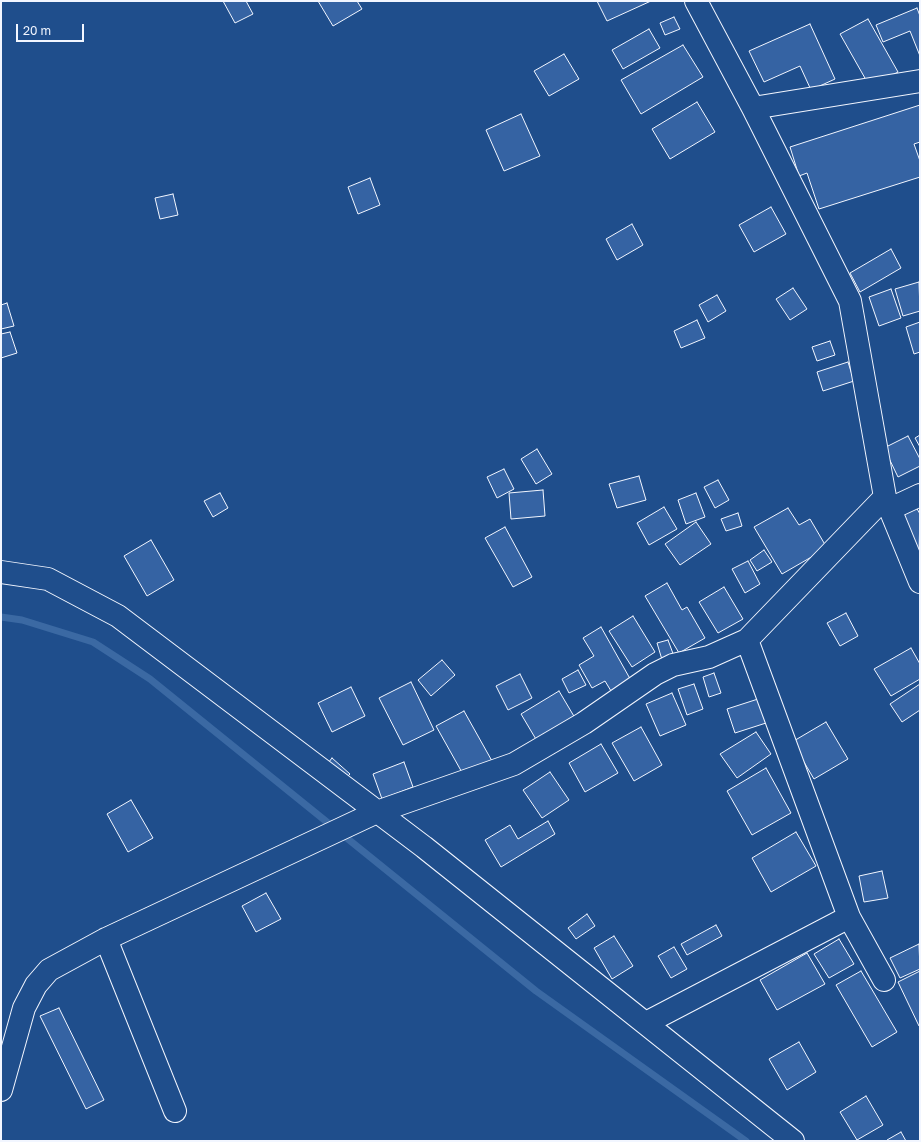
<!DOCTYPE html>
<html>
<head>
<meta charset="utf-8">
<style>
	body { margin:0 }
	#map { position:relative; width:921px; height:1142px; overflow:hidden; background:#1f4e8c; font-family:"Golos Text",sans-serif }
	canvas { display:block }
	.frame { position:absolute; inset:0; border:2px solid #f2f6ff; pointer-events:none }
	.scale { position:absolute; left:16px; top:24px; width:68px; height:18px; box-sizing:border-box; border:2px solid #f2f6ff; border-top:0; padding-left:5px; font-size:12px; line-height:14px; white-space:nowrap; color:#f2f6ff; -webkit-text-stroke:3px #1f4e8c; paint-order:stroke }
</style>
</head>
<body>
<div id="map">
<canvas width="921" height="1142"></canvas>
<div class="frame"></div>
<div class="scale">20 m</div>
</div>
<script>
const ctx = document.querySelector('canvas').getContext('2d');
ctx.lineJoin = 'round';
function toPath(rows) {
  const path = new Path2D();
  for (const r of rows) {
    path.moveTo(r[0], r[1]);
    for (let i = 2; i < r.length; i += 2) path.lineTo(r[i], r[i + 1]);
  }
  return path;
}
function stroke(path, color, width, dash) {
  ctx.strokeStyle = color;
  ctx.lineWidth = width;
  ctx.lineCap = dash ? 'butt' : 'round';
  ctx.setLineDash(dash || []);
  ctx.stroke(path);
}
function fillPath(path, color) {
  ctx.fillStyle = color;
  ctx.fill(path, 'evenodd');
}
const stream = toPath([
	[1,617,22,620,93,642,150,679,536,991,746,1141]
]);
const building = toPath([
	[223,1,246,1,253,14,235,23,223,1],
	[318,1,357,1,362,9,333,26,318,1],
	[597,1,651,1,607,21,597,1],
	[917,8,920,16,920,56,910,31,883,42,876,25,917,8],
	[674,17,680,29,665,35,660,23,674,17],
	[868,19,898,72,870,87,840,34,868,19],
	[810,24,835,79,811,90,800,66,764,82,749,51,810,24],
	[649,29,660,48,623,69,612,50,649,29],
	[683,45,703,77,641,114,621,80,683,45],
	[564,54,579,79,549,96,534,71,564,54],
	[697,102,715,132,670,159,652,129,697,102],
	[920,105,920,142,914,144,920,161,920,177,819,209,807,173,799,176,790,147,920,105],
	[521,114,540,156,504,171,486,130,521,114],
	[370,178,380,205,358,214,348,187,370,178],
	[173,194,178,215,160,219,155,198,173,194],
	[771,207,786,234,754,252,739,225,771,207],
	[632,224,643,245,617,260,606,239,632,224],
	[891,249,901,268,860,292,850,273,891,249],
	[919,282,920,311,903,316,895,289,919,282],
	[793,288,807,309,790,320,776,299,793,288],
	[891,289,901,318,879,326,869,297,891,289],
	[717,295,726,311,708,322,699,305,717,295],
	[7,303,14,326,1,329,1,305,7,303],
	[697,320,705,338,681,348,674,331,697,320],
	[920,322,920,352,914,354,906,327,920,322],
	[10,332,17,353,1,358,1,334,10,332],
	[830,341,835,355,817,361,812,347,830,341],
	[848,362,854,381,823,391,817,372,848,362],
	[920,435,920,447,915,438,920,435],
	[908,436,920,459,920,466,898,477,884,448,908,436],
	[537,449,552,474,536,484,521,459,537,449],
	[504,469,514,489,497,498,487,477,504,469],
	[639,476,646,500,617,508,609,484,639,476],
	[718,480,729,500,715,508,704,487,718,480],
	[543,490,545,516,511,519,509,493,543,490],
	[220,493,228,508,213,517,204,501,220,493],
	[696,493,705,517,686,524,678,500,696,493],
	[664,507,677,529,649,545,637,523,664,507],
	[916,507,920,514,919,553,899,516,916,507],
	[788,508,799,525,810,519,827,548,782,574,754,527,788,508],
	[738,513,742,526,726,531,721,519,738,513],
	[696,522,711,544,680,565,665,544,696,522],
	[505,527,532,577,513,587,485,538,505,527],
	[151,540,174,580,147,596,124,556,151,540],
	[764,550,772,562,757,571,750,560,764,550],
	[748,561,760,584,745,593,732,569,748,561],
	[667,583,682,610,687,607,705,638,679,653,645,596,667,583],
	[724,587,743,619,718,633,699,602,724,587],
	[846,613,858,636,840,646,827,623,846,613],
	[633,616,655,652,632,667,609,631,633,616],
	[601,627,633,684,614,696,605,681,592,688,579,665,594,656,583,638,601,627],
	[668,640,675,659,663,663,657,643,668,640],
	[911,648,920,664,920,679,891,696,874,669,911,648],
	[442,660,455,675,431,696,418,680,442,660],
	[578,670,586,685,569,693,562,679,578,670],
	[714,673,721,693,709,697,703,677,714,673],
	[520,674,532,698,508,710,496,686,520,674],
	[411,682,434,730,403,745,379,698,411,682],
	[694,684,703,709,687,715,678,689,694,684],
	[920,684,920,710,902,722,890,704,920,684],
	[351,687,365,716,332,732,318,703,351,687],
	[559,691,575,718,537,741,521,714,559,691],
	[672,693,686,725,660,736,646,704,672,693],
	[758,699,766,723,735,733,727,709,758,699],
	[464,711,492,761,464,776,436,726,464,711],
	[826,722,848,759,814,779,792,742,826,722],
	[641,727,662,765,634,781,612,743,641,727],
	[756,732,771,754,737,778,720,754,756,732],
	[601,744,618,773,585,792,569,763,601,744],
	[332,758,350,774,342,782,325,767,332,758],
	[404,762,413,787,382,799,373,774,404,762],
	[766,768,791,813,752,835,727,791,766,768],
	[550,772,569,800,542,818,523,790,550,772],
	[131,800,153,838,128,852,107,814,131,800],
	[548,821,555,834,501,867,485,840,510,825,518,839,548,821],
	[796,832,816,866,771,892,752,858,796,832],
	[882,871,888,898,864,902,859,876,882,871],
	[266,893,281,919,256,932,242,906,266,893],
	[587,914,595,926,576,939,568,928,587,914],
	[716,925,722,936,687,955,681,944,716,925],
	[614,936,633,966,612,979,594,948,614,936],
	[839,939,854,964,829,978,814,954,839,939],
	[919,944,920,969,900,978,890,958,919,944],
	[674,947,687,969,671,978,658,956,674,947],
	[807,953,825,984,777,1010,760,980,807,953],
	[861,971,897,1032,872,1047,836,985,861,971],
	[920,971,920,1025,919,1026,898,982,920,971],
	[59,1008,104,1100,86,1109,40,1016,59,1008],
	[799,1042,816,1072,787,1090,769,1059,799,1042],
	[866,1096,883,1125,857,1140,840,1112,866,1096],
	[901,1132,906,1141,887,1141,887,1140,901,1132]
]);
const minor = toPath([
	[696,1,753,108,850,301,885,497,920,582],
	[753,108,920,81],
	[890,509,920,495],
	[1,572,48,579,118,616,424,847,793,1141],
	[747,640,849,917,884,980],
	[106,939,175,1111],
	[646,1023,849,917],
	[1,1090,24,1008,36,985,49,970,106,939,377,812,514,764,584,723,655,674,673,665,709,657,747,640,885,497]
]);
stroke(stream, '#3b69a3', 7);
fillPath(building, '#3563a3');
stroke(building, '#f2f6ff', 1);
stroke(minor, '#f2f6ff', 24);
stroke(minor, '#1f4e8c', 22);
</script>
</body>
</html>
